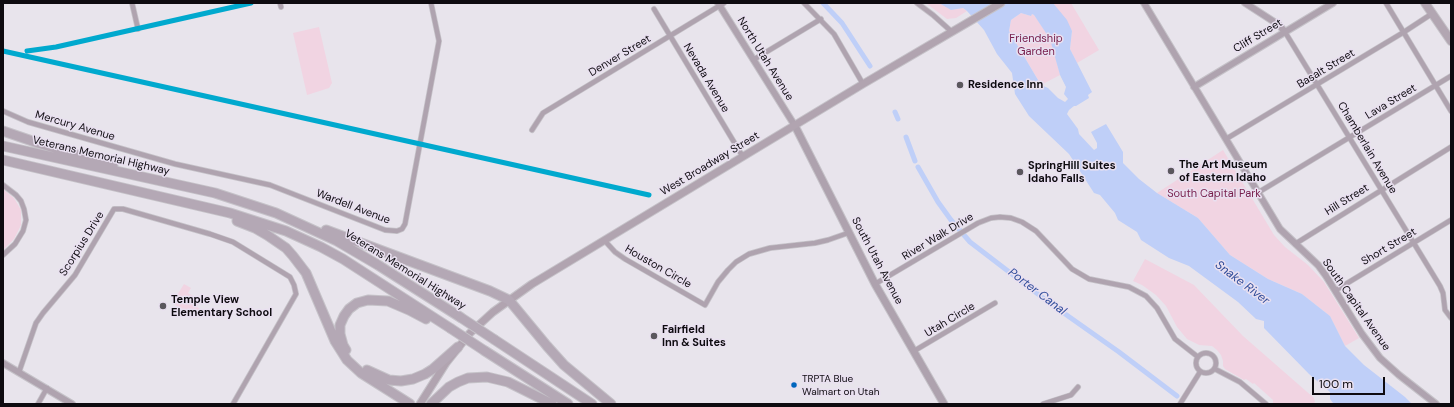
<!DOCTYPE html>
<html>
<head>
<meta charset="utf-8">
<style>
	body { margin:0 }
	#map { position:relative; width:1454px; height:407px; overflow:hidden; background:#e8e4ec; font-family:"DM Sans",sans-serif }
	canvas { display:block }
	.frame { position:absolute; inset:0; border:4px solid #0e0b10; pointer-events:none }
	.scale { position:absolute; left:1312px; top:377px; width:73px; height:18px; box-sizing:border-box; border:2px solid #0e0b10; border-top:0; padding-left:5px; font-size:12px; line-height:14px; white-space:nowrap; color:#0e0b10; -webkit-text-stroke:3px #e9e0f0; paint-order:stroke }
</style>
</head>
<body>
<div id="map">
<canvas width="1454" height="407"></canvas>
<div class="frame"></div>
<div class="scale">100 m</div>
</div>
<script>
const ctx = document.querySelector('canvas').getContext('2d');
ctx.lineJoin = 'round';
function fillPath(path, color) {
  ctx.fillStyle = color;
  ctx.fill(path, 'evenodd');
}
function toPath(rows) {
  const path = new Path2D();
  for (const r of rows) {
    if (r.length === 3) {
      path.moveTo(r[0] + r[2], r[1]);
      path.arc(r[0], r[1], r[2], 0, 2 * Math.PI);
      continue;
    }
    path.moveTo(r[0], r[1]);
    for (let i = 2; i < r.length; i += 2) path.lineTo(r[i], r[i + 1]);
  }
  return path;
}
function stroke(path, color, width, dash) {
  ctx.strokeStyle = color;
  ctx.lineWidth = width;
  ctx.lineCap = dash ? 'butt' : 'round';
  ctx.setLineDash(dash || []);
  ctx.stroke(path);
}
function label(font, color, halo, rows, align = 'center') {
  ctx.font = font + ' "DM Sans",sans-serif';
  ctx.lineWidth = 3;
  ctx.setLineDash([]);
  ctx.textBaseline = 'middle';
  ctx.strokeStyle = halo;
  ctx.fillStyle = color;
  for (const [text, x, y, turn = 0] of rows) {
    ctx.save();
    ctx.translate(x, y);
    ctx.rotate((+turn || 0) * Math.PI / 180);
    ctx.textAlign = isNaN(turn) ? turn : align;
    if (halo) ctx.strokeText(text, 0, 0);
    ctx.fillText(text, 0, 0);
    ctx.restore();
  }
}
const green = toPath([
	[926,3,939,3,963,8,967,11,956,18,947,19],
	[1053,3,1071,3,1099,50,1077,63,1070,49,1072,31],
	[1021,13,1031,16,1032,14,1034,15,1051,39,1060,75,1041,85,1009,31,1011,20],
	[319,27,332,83,329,88,307,95,293,33],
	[1223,150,1274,235,1285,247,1308,265,1324,282,1359,338,1345,346,1330,316,1302,294,1268,279,1230,255,1198,218,1157,193],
	[3,189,14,198,21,210,21,225,14,239,3,250],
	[1145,259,1194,285,1243,336,1314,398,1315,402,1313,404,1273,404,1273,400,1254,383,1253,384,1246,379,1244,380,1225,369,1223,366,1223,361,1221,355,1217,350,1212,346,1199,345,1187,339,1177,327,1166,306,1156,295,1142,285,1133,281],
	[184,284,191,288,188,293,200,300,197,307,202,310,197,317,172,303]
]);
const water = toPath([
	[939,3,1053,3,1067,20,1072,31,1070,49,1092,92,1088,95,1089,98,1076,106,1074,106,1069,110,1067,114,1078,129,1079,134,1094,150,1097,148,1097,143,1091,132,1106,124,1123,152,1123,163,1139,179,1157,193,1198,218,1230,255,1268,279,1302,294,1330,316,1345,346,1364,365,1405,397,1412,404,1337,404,1333,403,1330,399,1330,392,1309,374,1264,328,1264,321,1256,319,1238,302,1189,266,1169,258,1141,240,1137,232,1118,220,1115,213,1100,195,1094,193,1069,154,1029,116,1015,94,1012,73,997,54,984,30,967,11,963,8,951,10],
	[1021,13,1031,16,1032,14,1034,15,1050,39,1060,75,1066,87,1064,94,1068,99,1065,102,1058,98,1048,88,1041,85,1009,31,1011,20]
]);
const canal = toPath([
	[823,3,842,23,870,66],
	[895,112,898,119],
	[906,137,915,161],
	[918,167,938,202,951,220,970,242,1051,304,1119,352,1177,396]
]);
const minor = toPath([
	[132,3,138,29],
	[280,3,281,7],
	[804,3,834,34,863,84],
	[917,3,933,15,952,32],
	[1386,3,1451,111],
	[654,9,743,157],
	[1285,32,1440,286,1443,293,1445,310,1451,318],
	[753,60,821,19],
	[3,111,28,122,175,164,270,185,385,230,397,231,402,229,405,224,439,41,431,3],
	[532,130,543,113,724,3],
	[1226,139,1404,32,1433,13],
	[3,185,16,195,21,201,24,209,26,220,23,231,15,244,3,255],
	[1259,192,1451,76],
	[605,241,615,252,625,259,705,305,718,282,728,270,736,262,749,254,770,248,815,243,828,240,848,233],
	[1295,244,1451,147],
	[875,284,978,223,991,218,1000,217,1011,218,1022,222,1036,231,1072,269,1089,279,1129,287,1146,296,1157,308,1175,339,1198,357],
	[1336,290,1451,220],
	[914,351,995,303],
	[1206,363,10],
	[1215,369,1240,382,1266,404],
	[19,372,36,323,43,313,75,275,114,209,123,209,210,234,233,242,290,277,294,285,296,294,233,404],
	[38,404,47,388],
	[1043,404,1071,395,1078,387],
	[1180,404,1200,372]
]);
const tertiary = toPath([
	[718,3,795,126],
	[1144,3,1280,229,1318,265,1326,276,1362,334,1380,358,1399,375,1436,404],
	[1245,3,1279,25,1285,32],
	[1194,87,1333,3],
	[3,363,72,404]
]);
const secondary = toPath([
	[795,126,875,284,944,404]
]);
const primary = toPath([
	[420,404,446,363,470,333,493,312,532,284,863,84,1001,3]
]);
const trunk = toPath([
	[1425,3,1451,41]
]);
const motorway = toPath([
	[3,131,38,143,113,166],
	[3,146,215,193,276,213,337,241,378,265,460,317],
	[3,160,230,213,286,231,321,247,343,259,450,328],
	[237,221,255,228,267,235,286,248,293,256,306,273,335,341,347,360,361,373,410,404],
	[326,230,490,291,509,300,547,346,564,365,611,404],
	[495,340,592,404],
	[346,350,343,345,340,334,340,325,344,316,349,309,357,303,368,300,388,301,409,310,426,319],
	[485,351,568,404],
	[367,370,389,380,401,381,413,379,425,374,433,369,458,347],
	[431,404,449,387,458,382,468,378,487,377,508,382,552,404]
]);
const motorwayBridge = toPath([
	[460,317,495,340],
	[450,328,485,351]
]);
const rail1 = toPath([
	[3,51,649,195],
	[27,51,56,47,251,3]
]);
const markers = [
	[960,85,4,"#5a575d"],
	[1171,171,4,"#5a575d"],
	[1020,172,4,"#5a575d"],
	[163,306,4,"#5a575d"],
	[654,336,4,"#5a575d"],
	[794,385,3.5,"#0065bd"]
];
const busNames = [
	["TRPTA Blue",802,379],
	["Walmart on Utah",802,392]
];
const streetNames = [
	["Cliff Street",1258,36,-31],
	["Denver Street",620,56,-31],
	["North Utah Avenue",765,59,58],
	["Basalt Street",1326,69,-31],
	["Nevada Avenue",706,78,59],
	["Lava Street",1391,102,-31],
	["Mercury Avenue",75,126,16],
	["Chamberlain Avenue",1367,148,59],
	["Veterans Memorial Highway",101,156,13],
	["West Broadway Street",710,164,-31],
	["Hill Street",1347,200,-32],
	["Wardell Avenue",353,207,21],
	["River Walk Drive",938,237,-31],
	["Scorpius Drive",82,244,-58],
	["Short Street",1389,247,-31],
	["South Utah Avenue",877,261,62],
	["Houston Circle",658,267,30],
	["Veterans Memorial Highway",405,270,32],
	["South Capital Avenue",1356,305,55],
	["Utah Circle",950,320,-31]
];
const parkNames = [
	["Friendship",1036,39],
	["Garden",1036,52],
	["South Capital Park",1214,194]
];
const poiNames = [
	["Residence Inn",968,85],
	["The Art Museum",1179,165],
	["of Eastern Idaho",1179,178],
	["SpringHill Suites",1028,166],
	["Idaho Falls",1028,179],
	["Temple View",171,300],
	["Elementary School",171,313],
	["Fairfield",662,330],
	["Inn & Suites",662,343]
];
const waterNames = [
	["Snake River",1242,283,37],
	["Porter Canal",1037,292,37]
];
fillPath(green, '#f1d4e2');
fillPath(water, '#bfcff8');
stroke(canal, '#bfcff8', 5);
stroke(minor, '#c5c2c8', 6);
stroke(tertiary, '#c5c2c8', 8);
stroke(secondary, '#c5c2c8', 9);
stroke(primary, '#c5c2c8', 9);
stroke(trunk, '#c5c2c8', 10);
stroke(motorway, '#c5c2c8', 11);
stroke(minor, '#afa3af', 4.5);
stroke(tertiary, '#afa3af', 6);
stroke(secondary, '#aea2ae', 7);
stroke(primary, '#b1a4b0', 7);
stroke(trunk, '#b2a6b2', 8);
stroke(motorway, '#b4a8b5', 9);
stroke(motorwayBridge, '#c5c2c8', 11, []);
stroke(motorwayBridge, '#b4a8b5', 9);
stroke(rail1, '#00a9ce', 5);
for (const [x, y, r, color] of markers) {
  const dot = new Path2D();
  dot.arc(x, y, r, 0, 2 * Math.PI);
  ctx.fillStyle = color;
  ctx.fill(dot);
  stroke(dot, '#e9e0f0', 1.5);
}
label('10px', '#0e0b10', '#e9e0f0', busNames, 'left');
label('11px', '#0e0b10', '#e9e0f0', streetNames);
label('11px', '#771d4b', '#e9e0f0', parkNames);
label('bold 11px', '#0e0b10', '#e9e0f0', poiNames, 'left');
label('italic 12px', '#2f4c9a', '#e9e0f0', waterNames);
</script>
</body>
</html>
